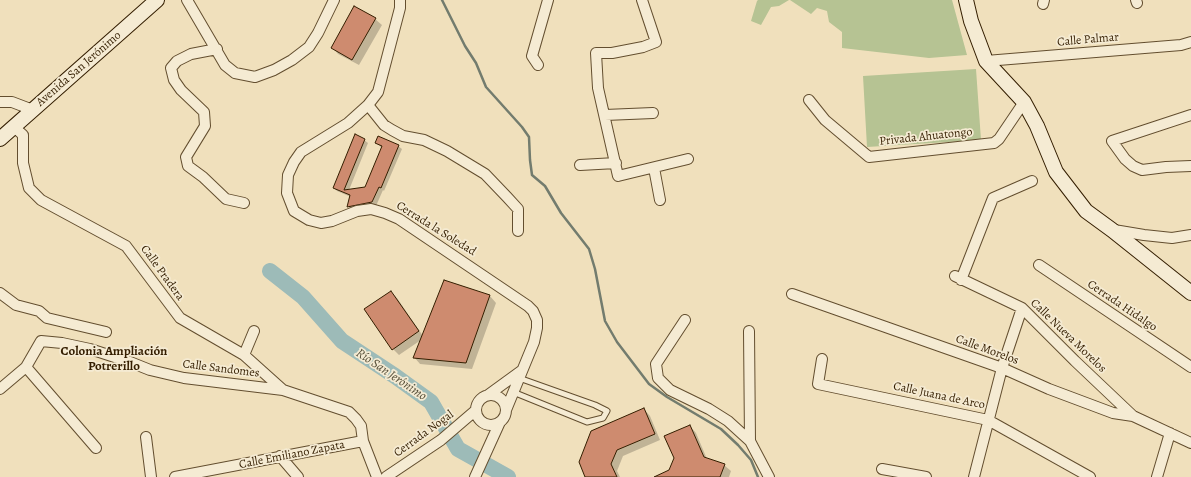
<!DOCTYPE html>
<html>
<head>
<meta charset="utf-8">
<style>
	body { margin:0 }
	canvas { display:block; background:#f0e0bc }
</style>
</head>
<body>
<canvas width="1191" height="477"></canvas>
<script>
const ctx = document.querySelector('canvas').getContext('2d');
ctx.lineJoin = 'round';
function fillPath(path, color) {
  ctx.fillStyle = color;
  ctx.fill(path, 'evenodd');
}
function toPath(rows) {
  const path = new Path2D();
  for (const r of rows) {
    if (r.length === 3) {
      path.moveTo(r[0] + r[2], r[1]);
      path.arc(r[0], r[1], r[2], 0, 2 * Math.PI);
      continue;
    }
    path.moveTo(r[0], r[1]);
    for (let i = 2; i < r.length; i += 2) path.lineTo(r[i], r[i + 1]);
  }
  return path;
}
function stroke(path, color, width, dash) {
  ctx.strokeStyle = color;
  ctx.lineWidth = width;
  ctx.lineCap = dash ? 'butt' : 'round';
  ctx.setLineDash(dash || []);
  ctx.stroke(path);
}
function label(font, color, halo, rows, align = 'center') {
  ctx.font = font + ' Alegreya,serif';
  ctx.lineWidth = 3.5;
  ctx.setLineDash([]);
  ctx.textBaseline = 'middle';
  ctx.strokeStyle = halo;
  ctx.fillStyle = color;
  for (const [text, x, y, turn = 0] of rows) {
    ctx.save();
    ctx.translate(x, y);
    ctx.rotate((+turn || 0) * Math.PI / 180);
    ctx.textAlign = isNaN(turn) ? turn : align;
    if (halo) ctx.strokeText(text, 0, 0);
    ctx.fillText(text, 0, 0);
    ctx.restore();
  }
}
const green = toPath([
	[758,0,789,0,779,6,771,7,761,25,751,21,757,1],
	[790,0,952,0,967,55,929,58,842,48,842,32,829,22,827,11,817,8,811,14],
	[976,69,981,140,867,147,863,76]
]);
const shadow = toPath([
	[375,19,382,25,359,65,338,54,332,47],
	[364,140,368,143,349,190,366,188,382,148,376,143,398,146,402,149,384,191,383,190,376,206,351,210,348,206,351,197,337,191,334,188],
	[445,281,490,296,496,303,472,369,420,364,414,357,421,340,399,355,393,349,391,292,397,298,423,336],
	[644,409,650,416,660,440,623,456,617,471,620,477,586,477],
	[690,426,696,433,707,459,724,465,731,471,729,477,656,477,670,471]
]);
const stream = toPath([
	[442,0,465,46,476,63,486,87,522,127,529,137,530,160,532,175,545,186,561,213,589,249,595,269,605,321,617,342,649,384,667,397,721,429,738,445,751,460,758,477]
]);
const river = toPath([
	[270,271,303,297,342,341,395,376,431,402,458,449,508,477]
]);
const building = toPath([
	[354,6,376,18,352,60,331,48,354,6],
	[355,134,365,139,344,190,365,187,382,146,375,143,378,136,399,145,381,188,379,187,372,202,347,207,350,195,333,188,355,134],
	[444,280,490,295,466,363,413,358,444,280],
	[391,291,419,331,392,350,364,309,391,291],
	[644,408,655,434,617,450,611,464,617,477,585,477,579,462,591,431,644,408],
	[690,425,704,457,725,464,720,477,654,477,669,470,674,458,664,436,690,425]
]);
const lane = toPath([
	[513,392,587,422,603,418,607,411,595,405,519,378]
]);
const street = toPath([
	[187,0,225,65,235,73,255,77,274,70,292,60,309,47,318,33,334,0],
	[400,0,400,8,378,92,368,105,348,123,301,152,294,162,288,175,287,193,294,211,309,220,321,223,332,221,357,211,371,209,385,213,399,219,528,306,533,311,537,320,537,328,534,342,506,410],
	[642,0,656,42,643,47,612,53,596,53,598,88,618,176,688,159],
	[1136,0,1137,3],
	[1043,4,1044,0],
	[217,49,191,54,177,61,171,68,174,80,181,90,204,112,205,126,186,157,188,166,203,177,226,199,244,203],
	[986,61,1181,45,1191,42],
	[538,65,532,56,548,0],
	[809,100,825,120,869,157,994,143,999,139,1024,102],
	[0,102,12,102,33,110],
	[368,105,384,125,392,130,403,136,424,140,447,151,485,174,507,197,518,209,518,231],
	[605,115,653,113],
	[1191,115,1112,141,1125,159,1133,166,1142,170,1166,167,1191,166],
	[14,127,23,135,23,163,29,188,41,200,126,246,180,318,244,355,283,390],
	[580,165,616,163],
	[654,168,660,200],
	[1114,230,1144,235,1172,238,1191,235],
	[1039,265,1191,367],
	[955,276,1022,308,1075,361,1133,416],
	[961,280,993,198,1032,181],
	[0,293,16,305,39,311,47,318,106,332],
	[792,294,1002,368,1049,389,1113,413,1133,416,1191,443],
	[685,320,656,364,658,378,670,390,709,409,728,421,750,441,769,477],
	[749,331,750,441],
	[244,355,254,331],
	[822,359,818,384,988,420,1090,477],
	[26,367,96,448],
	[0,389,26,367,41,341,62,343,90,349,130,362,150,370,184,378,283,390,349,412,356,419,361,426,363,441,377,477],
	[488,395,521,371],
	[491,410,15],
	[146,437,151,477],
	[280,456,298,477],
	[882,469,926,477],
	[175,477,363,441],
	[386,477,441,440,476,410],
	[475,477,500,422],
	[974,477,1002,368,1022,308],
	[1157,477,1170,433]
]);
const secondary = toPath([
	[966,0,971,21,986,61,1024,102,1037,126,1056,172,1086,211,1112,230,1191,293],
	[0,139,157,0]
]);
const streetNames = [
	["Calle Palmar",1088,40,-5],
	["Avenida San Jerónimo",79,69,-41],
	["Privada Ahuatongo",926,137,-6],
	["Cerrada la Soledad",436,229,32],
	["Calle Pradera",162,273,54],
	["Cerrada Hidalgo",1122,306,34],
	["Calle Nueva Morelos",1068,336,44],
	["Calle Morelos",987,350,20],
	["Calle Sandomes",221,369,7],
	["Calle Juana de Arco",939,396,12],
	["Cerrada Nogal",424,434,-36],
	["Calle Emiliano Zapata",292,455,-11]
];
const neighbourhoodNames = [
	["Colonia Ampliación",114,352],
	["Potrerillo",114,367]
];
const waterNames = [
	["Río San Jerónimo",391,375,34]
];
fillPath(green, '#b6c393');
fillPath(shadow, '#0003');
stroke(stream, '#737c6e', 2.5);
stroke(river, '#9dbbb8', 16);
fillPath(building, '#ce8b6f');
stroke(building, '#341e00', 1);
stroke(lane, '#634e2f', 7);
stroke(street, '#634e2f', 12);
stroke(secondary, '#341e00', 16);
stroke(lane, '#f5ebd3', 5);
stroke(street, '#f5ebd3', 10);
stroke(secondary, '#f5ebd3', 14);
label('12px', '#341e00', '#f5ebd3', streetNames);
label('bold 13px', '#341e00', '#f5ebd3', neighbourhoodNames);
label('italic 13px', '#544d37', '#f5ebd3', waterNames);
</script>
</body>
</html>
